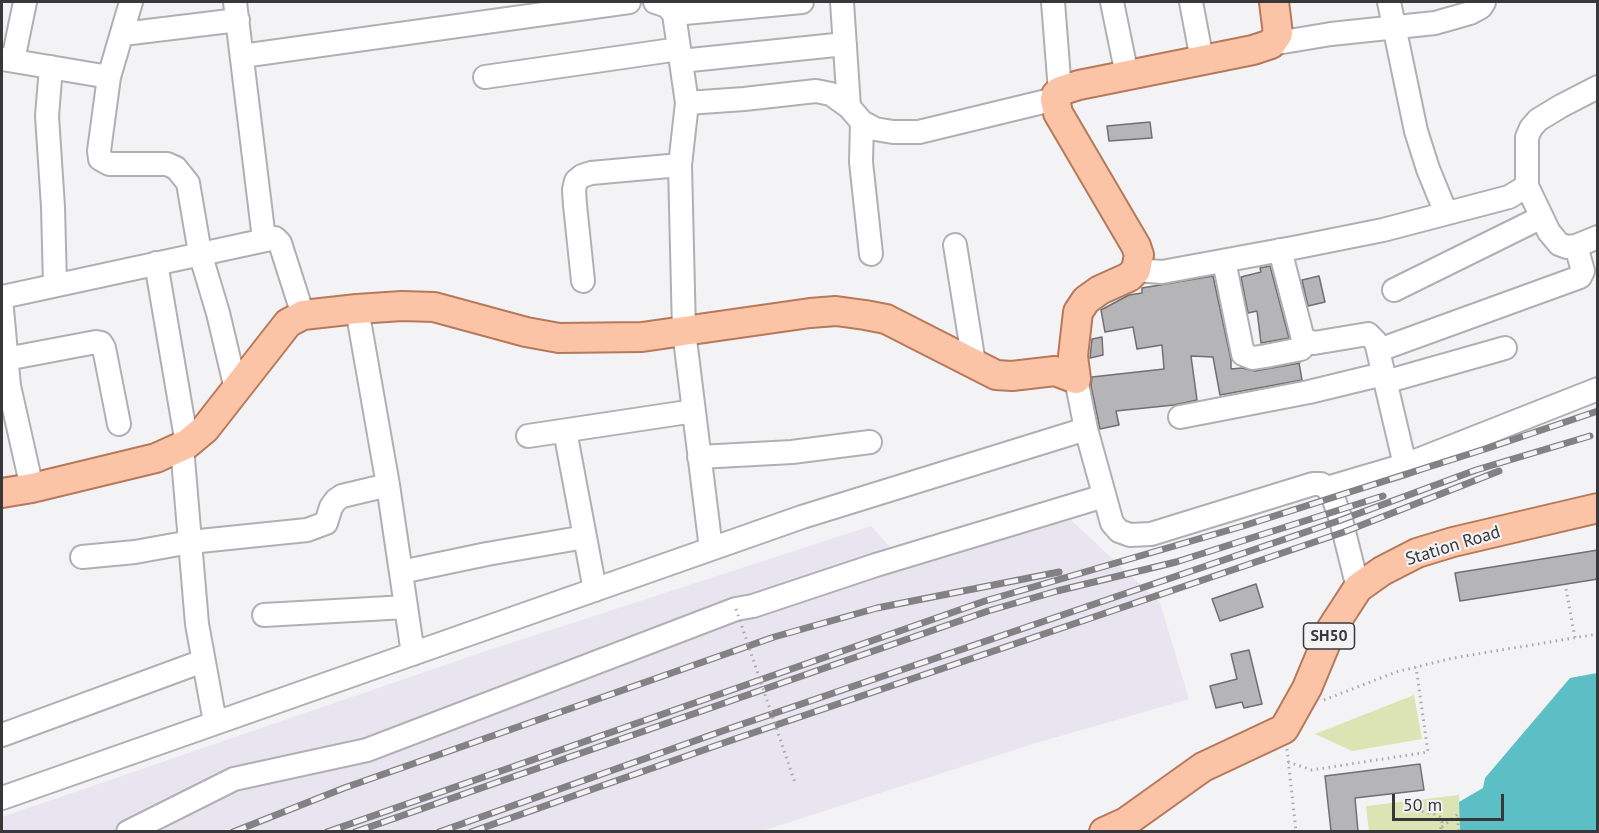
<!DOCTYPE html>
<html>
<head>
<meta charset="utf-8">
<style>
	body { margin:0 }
	#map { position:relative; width:1599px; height:833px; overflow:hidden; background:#f3f2f5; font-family:"PT Sans",sans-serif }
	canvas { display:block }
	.frame { position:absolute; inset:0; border:3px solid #383739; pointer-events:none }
	.scale { position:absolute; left:1392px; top:794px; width:112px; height:27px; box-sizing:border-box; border:3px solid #383739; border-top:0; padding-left:8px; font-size:18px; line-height:21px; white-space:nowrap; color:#383739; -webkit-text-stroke:4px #f3f2f5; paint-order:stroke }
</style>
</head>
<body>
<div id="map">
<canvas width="1599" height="833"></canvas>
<div class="frame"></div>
<div class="scale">50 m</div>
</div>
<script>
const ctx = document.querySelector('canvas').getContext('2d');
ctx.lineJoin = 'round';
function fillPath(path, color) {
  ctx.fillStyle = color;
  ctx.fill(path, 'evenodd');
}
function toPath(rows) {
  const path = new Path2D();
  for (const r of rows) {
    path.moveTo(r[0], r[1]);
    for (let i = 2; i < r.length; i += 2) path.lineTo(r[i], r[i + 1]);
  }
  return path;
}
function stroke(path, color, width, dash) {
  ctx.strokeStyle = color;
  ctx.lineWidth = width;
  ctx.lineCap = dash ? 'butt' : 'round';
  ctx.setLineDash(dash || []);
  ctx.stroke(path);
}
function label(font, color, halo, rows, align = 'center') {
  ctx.font = font + ' "PT Sans",sans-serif';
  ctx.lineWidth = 4.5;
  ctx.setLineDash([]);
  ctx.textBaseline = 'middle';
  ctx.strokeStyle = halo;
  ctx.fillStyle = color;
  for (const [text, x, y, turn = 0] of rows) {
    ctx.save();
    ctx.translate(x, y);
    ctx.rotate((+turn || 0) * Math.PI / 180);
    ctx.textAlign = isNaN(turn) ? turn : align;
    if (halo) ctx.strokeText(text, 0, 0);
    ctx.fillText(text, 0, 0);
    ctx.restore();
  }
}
const built = toPath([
	[1071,520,1160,603,1189,699,1036,743,762,831,2,832,2,817,480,653,871,526,903,562]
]);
const green = toPath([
	[1414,695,1422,739,1352,751,1315,734],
	[1459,795,1460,831,1369,831,1366,806]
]);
const water = toPath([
	[1597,673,1597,831,1460,831,1459,802,1483,788,1485,778,1570,678]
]);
const building = toPath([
	[1150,122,1152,138,1109,141,1107,126,1150,122],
	[1270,266,1289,338,1261,343,1257,311,1248,313,1241,277,1261,272,1260,268,1270,266],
	[1213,276,1231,360,1231,369,1242,368,1255,371,1300,363,1299,363,1302,380,1220,395,1213,357,1191,356,1197,400,1174,405,1116,411,1119,425,1100,429,1091,386,1092,377,1164,369,1162,345,1137,349,1133,327,1105,332,1101,310,1129,295,1142,293,1142,288,1213,276],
	[1319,276,1325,302,1308,306,1302,280,1319,276],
	[1102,337,1103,355,1090,358,1092,339,1102,337],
	[1598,550,1598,579,1460,601,1455,573,1598,550],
	[1256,584,1263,607,1220,621,1212,599,1256,584],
	[1249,650,1262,704,1244,708,1242,702,1216,708,1210,686,1237,679,1231,654,1249,650],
	[1420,764,1424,790,1355,798,1358,831,1331,831,1325,776,1420,764]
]);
const path = toPath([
	[1566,589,1575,638],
	[1324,700,1396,672,1453,658,1598,634],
	[1287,749,1296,832],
	[1288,762,1312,770,1428,752,1416,667],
	[1416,810,1434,814,1440,817,1442,822,1440,832],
	[1442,827,1458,814,1458,832]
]);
const minor = toPath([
	[131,2,109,77,99,151,100,159,109,164,167,164,176,168,188,183,200,253,218,313,236,389],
	[235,2,264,239],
	[655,2,667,6,674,14,687,103,680,165,684,331,711,549],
	[842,2,849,107],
	[1053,2,1060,91],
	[1112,2,1127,75],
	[1191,2,1202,60],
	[1389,2,1416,131,1428,169,1446,213],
	[674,14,802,2],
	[123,34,238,20],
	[1271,44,1331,34,1435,23,1470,13,1481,7,1484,2],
	[242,56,629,2],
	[2,59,109,77],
	[13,60,25,2],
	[681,61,845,44],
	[51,67,47,116,53,207,55,285],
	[485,77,679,49],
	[687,103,744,99,816,91,831,94,849,107,862,122,875,129,893,132,919,132,1055,99],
	[862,122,861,162,871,254],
	[1527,186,1549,232,1559,244,1567,247,1576,246,1598,237],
	[955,245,974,363],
	[1280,250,1303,339,1314,343,1368,334,1376,342,1405,465],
	[1224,261,1243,354,1253,358,1266,356,1301,349,1307,342],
	[156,263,187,444],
	[1136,270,1162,272,1298,247,1383,230,1509,197,1527,186,1527,137,1531,128,1538,120,1561,106,1598,87],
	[583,281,575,205,574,190,576,181,582,176,591,173,680,165],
	[1394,290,1542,217],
	[2,297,275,238,280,243,303,315],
	[2,309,9,386,32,488],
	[357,309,388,485,413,654],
	[1379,350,1580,277,1583,271,1576,246],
	[6,359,96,342,101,343,104,348,119,424],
	[1076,379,1086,429,1112,523,1119,531,1130,535,1151,534,1313,484,1321,484,1327,488,1405,465,1598,389],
	[1385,382,1505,348],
	[1180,417,1309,392,1383,374],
	[565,431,595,590],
	[528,436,694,411],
	[182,447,197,624,215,722],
	[699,457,792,452,870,442],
	[1327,488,1333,497,1341,520,1358,588],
	[82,557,135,552,190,542,307,530,326,523,331,507,336,500,342,496,388,485],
	[401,572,487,554,585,537],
	[264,615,406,607],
	[2,735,203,661],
	[2,798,802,517,1086,429],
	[128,832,234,779,367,750,736,609,753,606,876,565,1104,496]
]);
const major = toPath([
	[1076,379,1073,356,1078,312,1086,300,1100,290,1129,277,1136,270,1139,255,1136,246,1058,113,1055,99,1056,95,1060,91,1079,85,1253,50,1271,44,1278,34,1274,2],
	[2,493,32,488,156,458,187,444,205,429,288,323,303,315,357,309,402,306,434,307,526,332,559,338,642,337,810,313,836,311,865,315,886,319,996,375,1012,376,1055,371,1076,379],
	[1104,832,1126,822,1203,767,1284,729,1307,688,1332,628,1358,588,1382,571,1417,553,1453,542,1598,508]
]);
const rail = toPath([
	[233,832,344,788,774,637,877,608,1059,572],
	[327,832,985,601,1243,526,1488,448,1598,411],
	[355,832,988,611,1057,591,1176,562,1383,496],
	[439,832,728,729,1341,520,1476,470,1590,436],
	[471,832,732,740,1344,532,1499,471]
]);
const pathBridge = toPath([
	[736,609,795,783]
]);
const shields = [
	[1329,636,51]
];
const shieldNames = [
	["SH50",1329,636]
];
const streetNames = [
	["Station Road",1453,546,-17]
];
fillPath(built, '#e8e5f0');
fillPath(green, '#dce4b3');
fillPath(water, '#5bbfc5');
fillPath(building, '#b5b5b8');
stroke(building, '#706f72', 1.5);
stroke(minor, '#b0afb2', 26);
stroke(major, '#b6795a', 32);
stroke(path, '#aaa9ab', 3, [1.5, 4.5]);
stroke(minor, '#fff', 22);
stroke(major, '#fcc4a7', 28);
stroke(rail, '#828183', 7);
stroke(rail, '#f3f2f5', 4.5, [14]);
stroke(pathBridge, '#aaa9ab', 3, [1.5, 4.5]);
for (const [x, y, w] of shields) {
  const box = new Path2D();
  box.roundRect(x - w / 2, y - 13, w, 26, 4.5);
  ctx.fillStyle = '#f3f2f5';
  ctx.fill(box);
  stroke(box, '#383739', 1.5);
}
label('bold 16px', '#383739', null, shieldNames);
label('18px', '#383739', '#f3f2f5', streetNames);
</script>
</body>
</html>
